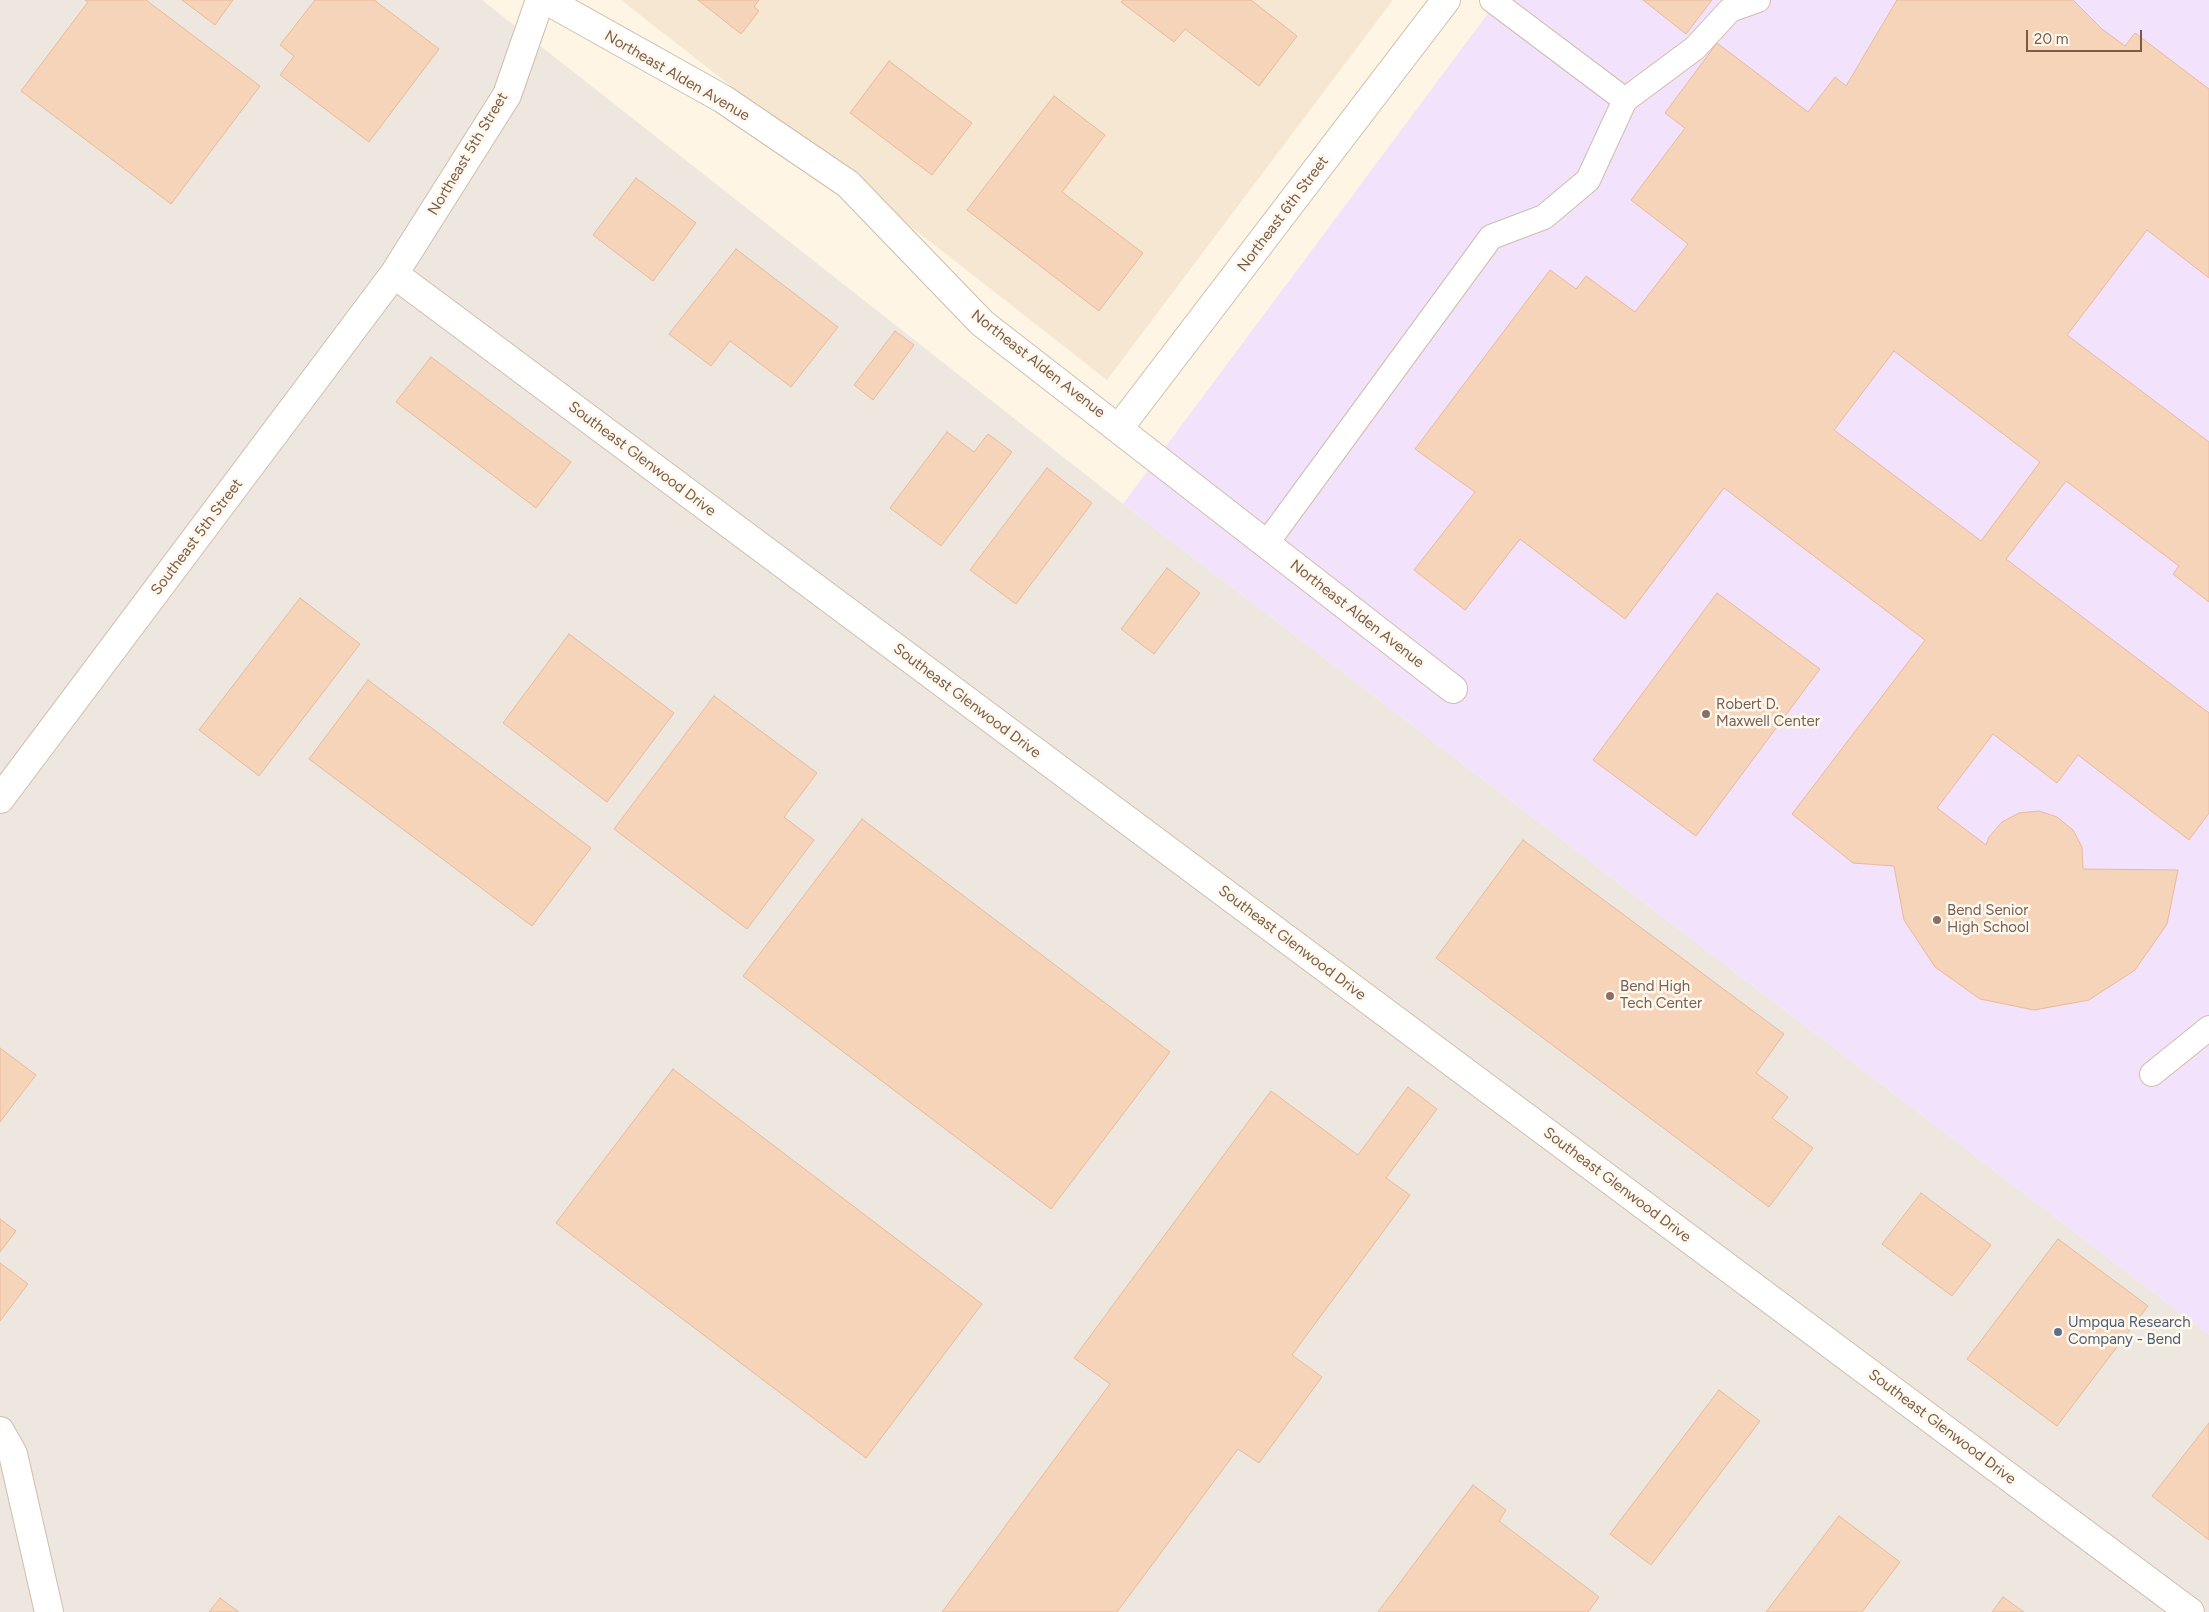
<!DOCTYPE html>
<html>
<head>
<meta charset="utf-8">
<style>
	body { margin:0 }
	#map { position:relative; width:2209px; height:1612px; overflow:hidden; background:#fef5e5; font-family:Figtree,sans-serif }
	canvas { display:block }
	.scale { position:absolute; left:2026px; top:30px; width:116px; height:22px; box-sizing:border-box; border:2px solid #7a5b48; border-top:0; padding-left:6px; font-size:15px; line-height:18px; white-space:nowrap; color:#7a5b48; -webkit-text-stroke:4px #fff8ed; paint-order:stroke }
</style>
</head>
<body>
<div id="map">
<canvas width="2209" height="1612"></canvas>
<div class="scale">20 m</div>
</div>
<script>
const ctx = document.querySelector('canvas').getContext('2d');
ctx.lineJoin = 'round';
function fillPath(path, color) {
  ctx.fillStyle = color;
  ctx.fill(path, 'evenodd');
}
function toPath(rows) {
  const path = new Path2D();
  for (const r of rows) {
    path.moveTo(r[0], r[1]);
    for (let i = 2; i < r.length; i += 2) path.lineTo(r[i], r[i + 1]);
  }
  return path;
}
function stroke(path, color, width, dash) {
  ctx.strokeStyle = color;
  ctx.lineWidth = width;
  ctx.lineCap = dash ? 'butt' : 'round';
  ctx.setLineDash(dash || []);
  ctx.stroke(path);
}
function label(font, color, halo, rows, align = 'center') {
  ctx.font = font + ' Figtree,sans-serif';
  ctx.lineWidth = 5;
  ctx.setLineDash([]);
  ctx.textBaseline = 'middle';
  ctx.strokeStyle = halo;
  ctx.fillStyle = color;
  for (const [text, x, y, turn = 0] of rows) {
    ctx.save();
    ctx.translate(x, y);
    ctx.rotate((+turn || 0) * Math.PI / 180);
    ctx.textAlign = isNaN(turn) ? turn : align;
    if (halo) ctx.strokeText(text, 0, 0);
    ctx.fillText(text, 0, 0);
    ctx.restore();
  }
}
const residential = toPath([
	[621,0,1393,0,1107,380]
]);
const industrial = toPath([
	[0,0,482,0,1123,504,2209,1335,2209,1612,0,1612]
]);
const education = toPath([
	[1498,0,2209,0,2209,1335,1123,504]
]);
const building = toPath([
	[85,0,146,0,260,86,171,204,21,91,88,2,85,0],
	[182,0,233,0,215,25,182,0],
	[315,0,374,0,439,49,369,142,280,75,294,56,280,45,315,0],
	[698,0,759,0,754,7,759,11,741,34,698,0],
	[1123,0,1251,0,1297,36,1259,86,1185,29,1174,42,1121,2,1123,0],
	[1643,0,1712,0,1686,34,1643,0],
	[1897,0,2073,0,2102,29,2125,46,2135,33,2209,89,2209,278,2147,230,2067,335,2209,442,2209,602,2173,574,2179,566,2066,481,2006,559,2209,713,2209,813,2189,840,2078,755,2057,783,1993,734,1937,808,1986,845,1989,837,2002,822,2019,813,2039,811,2057,817,2073,830,2082,847,2083,869,2178,870,2167,924,2135,970,2089,1000,2034,1010,1980,999,1935,967,1904,920,1894,866,1853,863,1792,814,1925,640,1724,488,1625,619,1520,539,1465,610,1414,570,1475,492,1415,449,1550,270,1576,289,1586,276,1635,312,1688,244,1631,200,1685,128,1665,113,1717,43,1808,112,1835,77,1846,86,1897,0],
	[1894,351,2040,462,1981,541,1834,430,1894,351],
	[889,61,972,123,932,175,850,113,889,61],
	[1054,96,1105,135,1062,192,1143,253,1099,311,967,210,1054,96],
	[636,178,696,223,653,281,593,235,636,178],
	[736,249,838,327,791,387,730,341,711,366,669,334,736,249],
	[895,331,914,345,873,400,854,385,895,331],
	[431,357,571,462,536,508,396,402,431,357],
	[947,432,974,452,988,434,1012,452,941,546,890,508,947,432],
	[1047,468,1092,503,1016,604,970,570,1047,468],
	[1167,568,1200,593,1154,654,1121,629,1167,568],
	[1717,593,1820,669,1696,836,1593,760,1717,593],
	[300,598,360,644,259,776,199,730,300,598],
	[569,634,674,713,607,802,503,723,569,634],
	[368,680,591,848,532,926,309,759,368,680],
	[714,696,817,773,784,817,814,840,747,929,614,829,714,696],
	[862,819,1170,1052,1051,1209,743,976,862,819],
	[1523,840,1784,1034,1756,1073,1788,1097,1772,1118,1813,1148,1769,1207,1436,958,1523,840],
	[0,1048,36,1075,0,1122,0,1048],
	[673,1069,982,1304,866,1458,556,1223,673,1069],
	[1408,1087,1437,1109,1386,1178,1410,1195,1292,1355,1322,1377,1259,1463,1238,1449,1117,1612,942,1612,1110,1384,1074,1358,1271,1091,1358,1155,1408,1087],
	[1921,1193,1991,1245,1952,1296,1882,1244,1921,1193],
	[0,1219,16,1231,0,1252,0,1219],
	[2058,1239,2148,1306,2057,1426,1967,1359,2058,1239],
	[0,1263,28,1284,0,1321,0,1263],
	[1719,1390,1760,1421,1651,1565,1610,1534,1719,1390],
	[2209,1423,2209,1540,2152,1496,2209,1423],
	[1473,1485,1506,1510,1499,1521,1599,1597,1588,1612,1378,1612,1473,1485],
	[1839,1516,1900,1562,1862,1612,1766,1612,1839,1516],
	[2003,1597,2024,1612,1992,1612,2003,1597],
	[220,1598,239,1612,209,1612,220,1598]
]);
const service = toPath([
	[1492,0,1625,100],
	[1266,544,1491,237,1544,217,1588,180,1625,100,1695,48,1730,10,1758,0],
	[2152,1074,2209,1028]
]);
const minor = toPath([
	[546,0,723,99,848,184,982,323,1453,689],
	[394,274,2190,1612],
	[1119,428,1446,0],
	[0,799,394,274,507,95,540,0],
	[0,1431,13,1454,49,1612]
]);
const markers = [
	[1706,714,5,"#8d6e63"],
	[1937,920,5,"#8d6e63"],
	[1610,996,5,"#8d6e63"],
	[2058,1332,5,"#5c6f8a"]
];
const streetNames = [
	["Northeast Alden Avenue",677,76,30],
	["Northeast 5th Street",468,154,-59],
	["Northeast 6th Street",1283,214,-53],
	["Northeast Alden Avenue",1038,364,38],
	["Southeast Glenwood Drive",642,459,37],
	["Southeast 5th Street",197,537,-53],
	["Northeast Alden Avenue",1357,614,38],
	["Southeast Glenwood Drive",967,701,37],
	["Southeast Glenwood Drive",1292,943,37],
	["Southeast Glenwood Drive",1617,1185,37],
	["Southeast Glenwood Drive",1942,1427,37]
];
const educationNames = [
	["Robert D.",1716,705],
	["Maxwell Center",1716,722],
	["Bend Senior",1947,911],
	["High School",1947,928],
	["Bend High",1620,987],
	["Tech Center",1620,1004]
];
const serviceNames = [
	["Umpqua Research",2068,1323],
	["Company - Bend",2068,1340]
];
fillPath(residential, '#f6e7d3');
fillPath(industrial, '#eee7df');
fillPath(education, '#f2e2fb');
fillPath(building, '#f6d4ba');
stroke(building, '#eaba99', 1);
stroke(service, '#d1bdaa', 26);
stroke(minor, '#d1bdaa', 30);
stroke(service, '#fff', 24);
stroke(minor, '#fff', 28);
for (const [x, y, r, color] of markers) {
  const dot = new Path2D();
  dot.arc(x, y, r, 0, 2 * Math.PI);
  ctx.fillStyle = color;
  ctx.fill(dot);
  stroke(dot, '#fff8ed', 2);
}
label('15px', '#7a5b48', '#fff8ed', streetNames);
label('15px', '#785e54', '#fff8ed', educationNames, 'left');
label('15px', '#4e5e75', '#fff8ed', serviceNames, 'left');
</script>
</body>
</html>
